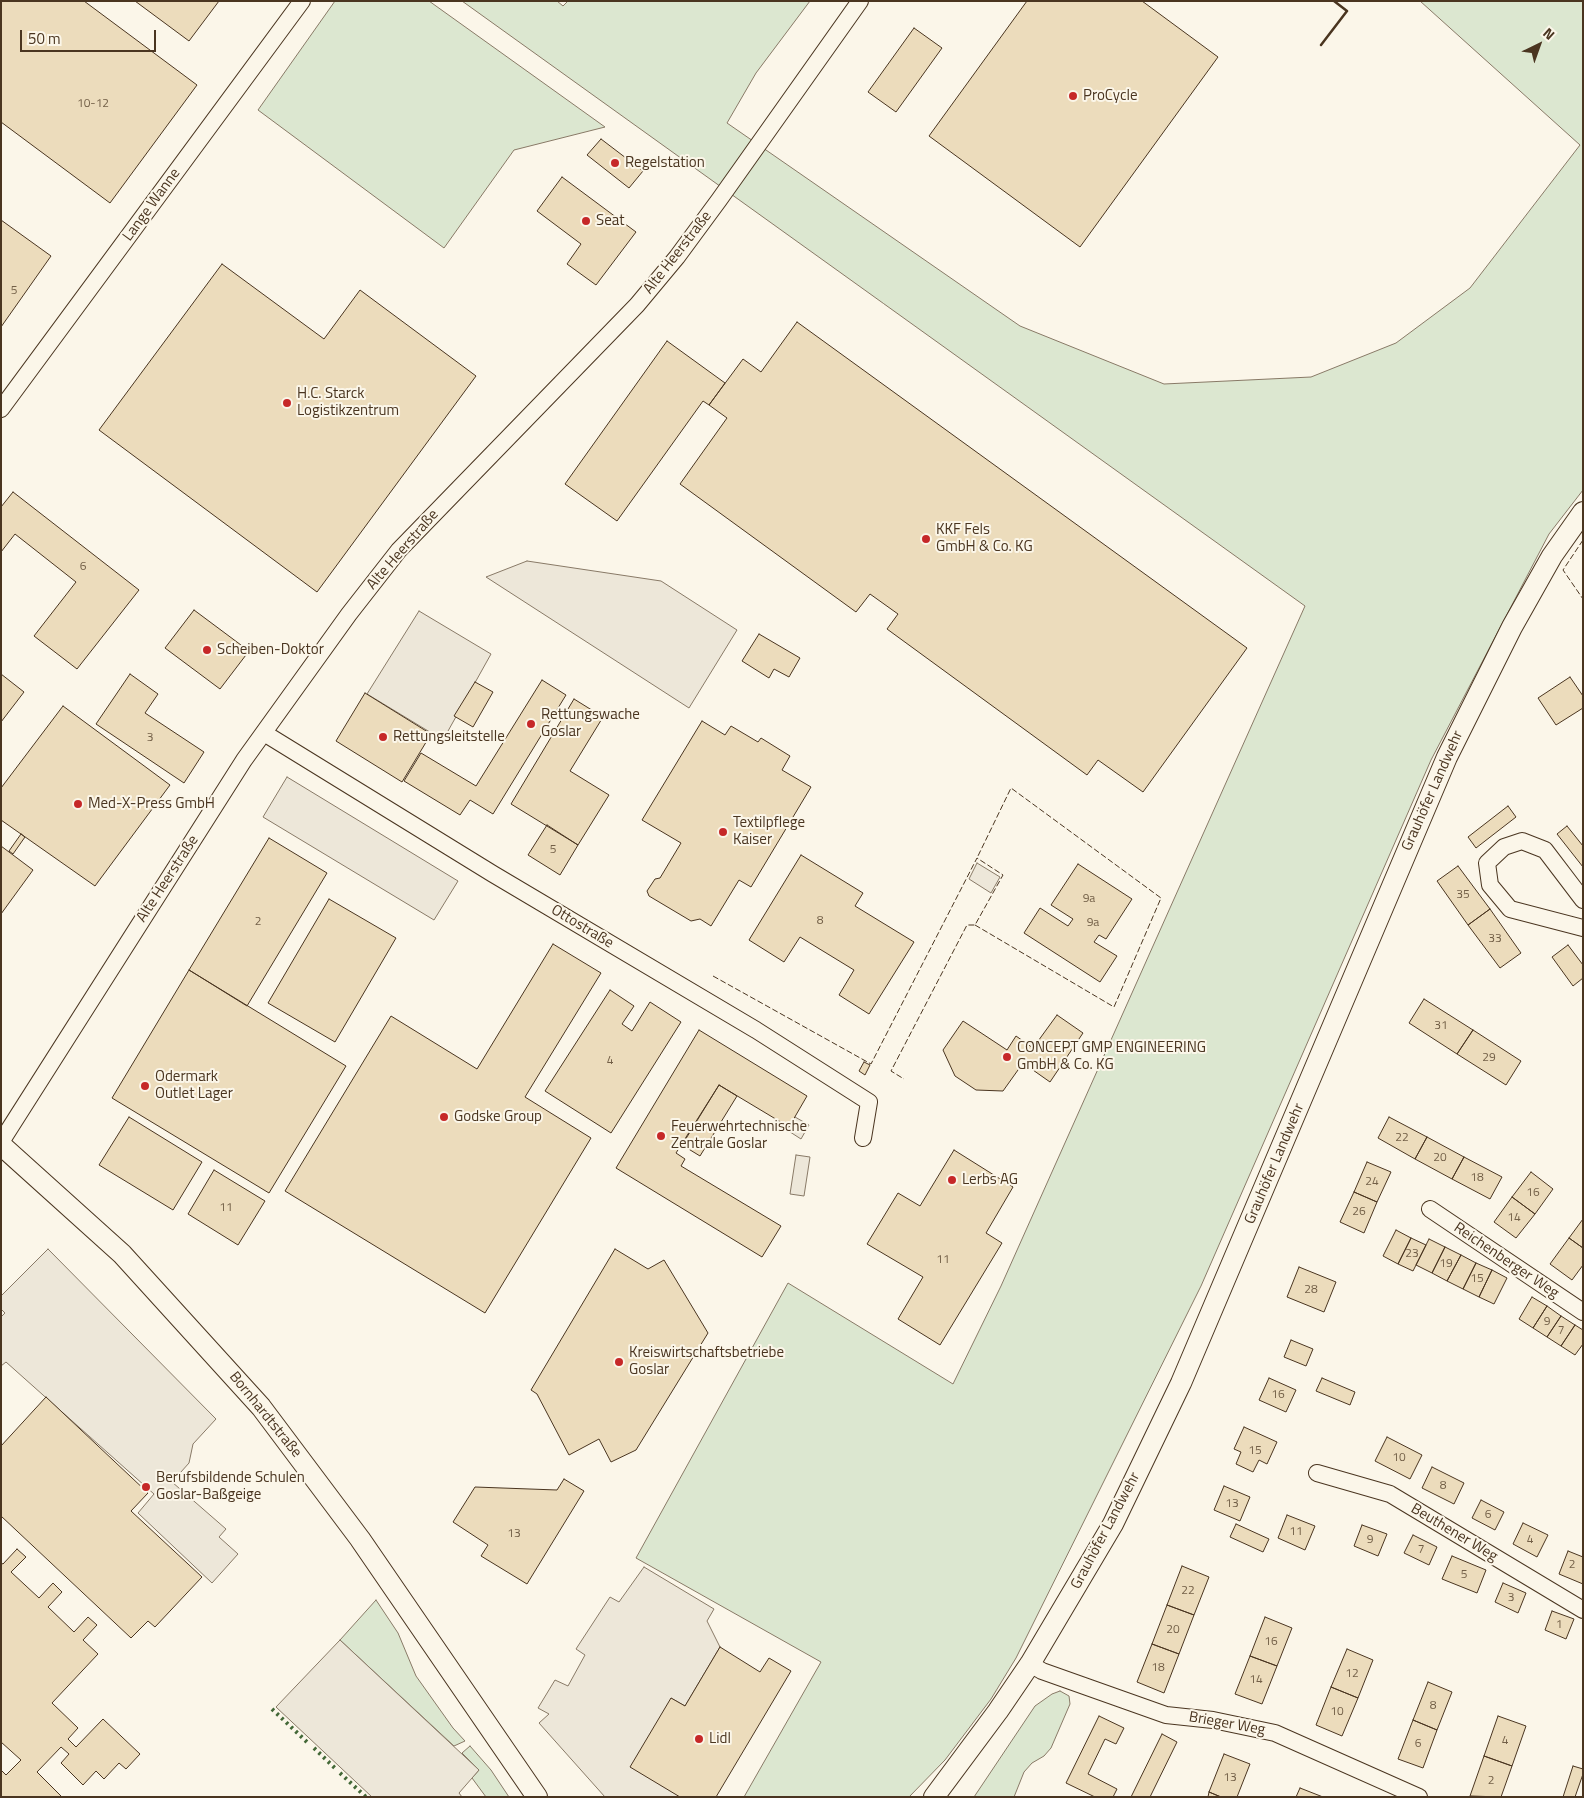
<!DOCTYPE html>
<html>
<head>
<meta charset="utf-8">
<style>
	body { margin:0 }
	#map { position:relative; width:1584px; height:1798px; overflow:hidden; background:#fbf6e9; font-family:"Titillium Web",sans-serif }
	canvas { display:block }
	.frame { position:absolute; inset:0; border:2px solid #4a3520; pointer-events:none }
	.north { position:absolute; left:1514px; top:20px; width:50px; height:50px; -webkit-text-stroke:4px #fbf6e9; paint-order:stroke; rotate:42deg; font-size:14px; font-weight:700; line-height:20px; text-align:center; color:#4a3520 }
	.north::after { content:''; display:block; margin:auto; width:18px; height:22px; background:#4a3520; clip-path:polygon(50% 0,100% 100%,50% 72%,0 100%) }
	.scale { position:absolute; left:20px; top:30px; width:136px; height:22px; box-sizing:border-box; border:2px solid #4a3520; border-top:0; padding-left:6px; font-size:15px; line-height:18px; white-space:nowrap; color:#4a3520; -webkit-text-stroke:4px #fbf6e9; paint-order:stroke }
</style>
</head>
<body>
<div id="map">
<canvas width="1584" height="1798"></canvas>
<div class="frame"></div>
<div class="north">N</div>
<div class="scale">50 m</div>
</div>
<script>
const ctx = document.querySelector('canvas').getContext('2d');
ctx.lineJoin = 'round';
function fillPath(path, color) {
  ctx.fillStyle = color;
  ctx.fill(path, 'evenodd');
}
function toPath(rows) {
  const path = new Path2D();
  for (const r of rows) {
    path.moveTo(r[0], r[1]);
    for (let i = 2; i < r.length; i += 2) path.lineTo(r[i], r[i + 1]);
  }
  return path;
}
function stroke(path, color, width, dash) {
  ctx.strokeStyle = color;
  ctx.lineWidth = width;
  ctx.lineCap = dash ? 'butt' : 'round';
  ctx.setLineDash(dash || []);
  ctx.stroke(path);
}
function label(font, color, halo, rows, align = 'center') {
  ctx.font = font + ' "Titillium Web",sans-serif';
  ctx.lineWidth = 4;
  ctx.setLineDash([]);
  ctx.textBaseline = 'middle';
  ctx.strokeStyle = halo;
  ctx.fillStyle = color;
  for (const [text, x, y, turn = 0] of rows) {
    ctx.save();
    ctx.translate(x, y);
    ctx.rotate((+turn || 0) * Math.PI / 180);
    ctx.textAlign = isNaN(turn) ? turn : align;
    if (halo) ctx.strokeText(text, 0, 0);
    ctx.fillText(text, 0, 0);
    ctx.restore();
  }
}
const green = toPath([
	[335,1,429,1,605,127,514,150,444,248,258,110,335,1],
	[462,1,557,1,563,6,568,1,810,1,756,73,727,123,1020,326,1164,384,1311,377,1396,343,1470,288,1580,145,1420,1,1583,1,1583,490,1549,534,1431,760,1201,1286,1016,1658,991,1699,945,1760,909,1797,744,1797,821,1662,636,1558,788,1283,953,1384,1001,1286,1305,606,462,1],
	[376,1600,398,1633,416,1676,453,1728,465,1741,454,1746,340,1640,376,1600],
	[1060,1691,1069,1696,1070,1704,1051,1748,1044,1756,1032,1763,1024,1772,1014,1797,974,1797,1035,1706,1052,1694,1060,1691],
	[470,1746,491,1770,509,1797,486,1797,472,1778,479,1770,462,1753,470,1746]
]);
const parking = toPath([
	[527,561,661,581,737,630,689,708,486,577,527,561],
	[419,611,491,654,443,740,367,694,419,611],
	[287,777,458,881,434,920,263,817,287,777],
	[977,863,1000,877,991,893,969,879,977,863],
	[795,1117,809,1125,801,1139,787,1130,795,1117],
	[796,1155,810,1157,804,1196,790,1194,796,1155],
	[48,1249,216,1419,193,1444,189,1463,172,1482,226,1529,219,1537,238,1554,212,1583,138,1513,154,1494,6,1362,1,1366,1,1317,5,1313,1,1309,1,1296,48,1249],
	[644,1567,714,1609,707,1621,720,1647,685,1706,671,1698,680,1797,605,1797,539,1723,549,1714,538,1708,555,1680,568,1686,585,1655,576,1649,610,1597,619,1602,644,1567],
	[340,1640,479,1770,459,1793,462,1797,372,1797,276,1707,340,1640]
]);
const building = toPath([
	[1,1,84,1,197,85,110,203,1,122,1,1],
	[135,1,219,1,189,41,135,1],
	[1027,1,1142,1,1218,57,1080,247,929,136,1027,1],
	[914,28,942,48,896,112,868,92,914,28],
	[601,139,643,171,629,188,587,155,601,139],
	[562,177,636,232,596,285,567,264,581,244,537,211,562,177],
	[1,220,51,256,1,327,1,220],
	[222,264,324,339,360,290,476,376,317,592,99,430,222,264],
	[797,322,1247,648,1143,792,1098,760,1087,775,887,629,898,614,870,594,856,612,680,484,727,418,709,405,743,359,761,372,797,322],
	[667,341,725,383,709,405,703,401,617,521,565,484,667,341],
	[13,492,139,590,77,669,34,636,76,582,15,534,1,552,1,507,13,492],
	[194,610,249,651,220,689,165,648,194,610],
	[759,634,800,658,789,677,774,669,769,678,742,661,759,634],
	[1,674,24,692,1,722,1,674],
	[130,674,158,694,145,713,204,752,184,783,96,724,130,674],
	[1570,677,1583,696,1583,708,1556,725,1538,698,1570,677],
	[542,680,566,695,493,814,470,800,460,815,404,781,421,753,476,786,542,680],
	[475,682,493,692,473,727,454,716,475,682],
	[365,693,431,734,402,782,336,741,365,693],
	[574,699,603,717,570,771,609,795,578,845,511,804,574,699],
	[63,706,170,785,95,886,1,820,1,788,63,706],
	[702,721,725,735,731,726,758,742,761,738,790,756,782,770,811,787,751,887,739,880,711,926,700,919,691,921,649,896,647,891,655,879,660,878,681,843,642,820,702,721],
	[1508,806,1516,817,1476,848,1468,837,1508,806],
	[547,825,578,845,560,875,528,855,547,825],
	[1567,826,1583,846,1583,867,1557,834,1567,826],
	[21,834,25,837,13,854,9,851,21,834],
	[269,838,327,873,247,1006,189,970,269,838],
	[1,846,33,870,1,914,1,846],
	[801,855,863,893,855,906,914,942,869,1014,839,995,854,970,800,937,784,962,749,940,801,855],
	[1078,864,1132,899,1106,939,1099,935,1094,942,1117,956,1100,982,1024,933,1040,908,1068,926,1073,919,1051,905,1078,864],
	[1458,866,1490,909,1468,925,1437,881,1458,866],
	[329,899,396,938,335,1042,268,1003,329,899],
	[1490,909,1521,953,1500,968,1468,925,1490,909],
	[553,944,601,973,525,1097,591,1138,485,1313,285,1191,391,1016,477,1069,553,944],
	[1568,945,1583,965,1583,978,1573,986,1552,957,1568,945],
	[189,970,346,1066,269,1193,112,1098,189,970],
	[610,990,634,1006,622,1024,632,1031,650,1002,681,1022,611,1133,545,1091,610,990],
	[1424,999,1473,1030,1457,1054,1409,1023,1424,999],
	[1057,1015,1083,1033,1050,1082,1023,1063,1003,1091,976,1090,955,1076,943,1050,963,1021,1007,1050,1016,1036,1033,1048,1057,1015],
	[699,1030,807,1096,789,1127,719,1085,676,1153,685,1159,681,1166,781,1226,762,1257,616,1168,699,1030],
	[1473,1030,1521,1061,1506,1085,1457,1054,1473,1030],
	[864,1062,870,1065,865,1075,859,1071,864,1062],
	[719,1085,737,1096,700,1156,682,1145,719,1085],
	[129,1117,202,1162,173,1210,99,1165,129,1117],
	[1389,1117,1427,1137,1415,1159,1378,1138,1389,1117],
	[1427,1137,1464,1157,1452,1179,1415,1159,1427,1137],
	[954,1150,1013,1187,986,1233,1002,1243,940,1345,898,1319,923,1277,867,1244,898,1193,920,1206,954,1150],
	[1464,1157,1502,1177,1490,1199,1452,1179,1464,1157],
	[1367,1162,1391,1172,1377,1202,1354,1192,1367,1162],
	[214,1170,265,1201,238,1245,188,1214,214,1170],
	[1531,1172,1553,1189,1535,1214,1512,1197,1531,1172],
	[1354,1192,1377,1202,1364,1233,1340,1222,1354,1192],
	[1512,1197,1535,1214,1516,1238,1494,1222,1512,1197],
	[1583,1219,1583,1248,1569,1238,1583,1219],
	[1396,1230,1411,1238,1398,1264,1383,1256,1396,1230],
	[1411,1238,1426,1245,1413,1271,1398,1264,1411,1238],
	[1569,1238,1583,1248,1583,1265,1572,1280,1550,1264,1569,1238],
	[1429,1239,1445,1247,1432,1273,1416,1265,1429,1239],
	[1445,1247,1461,1255,1447,1281,1432,1273,1445,1247],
	[615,1249,648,1269,664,1260,708,1333,636,1450,611,1462,599,1439,569,1455,537,1394,531,1390,615,1249],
	[1461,1255,1476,1263,1463,1289,1447,1281,1461,1255],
	[1476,1263,1492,1270,1479,1297,1463,1289,1476,1263],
	[1299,1267,1336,1282,1324,1312,1287,1297,1299,1267],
	[1492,1270,1507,1278,1494,1304,1479,1297,1492,1270],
	[1532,1297,1547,1306,1533,1328,1519,1319,1532,1297],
	[1547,1306,1561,1316,1547,1337,1533,1328,1547,1306],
	[1561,1316,1575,1325,1561,1346,1547,1337,1561,1316],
	[1575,1325,1583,1330,1583,1344,1575,1355,1561,1346,1575,1325],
	[1291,1340,1313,1349,1306,1366,1284,1357,1291,1340],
	[1269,1378,1296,1390,1286,1412,1259,1400,1269,1378],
	[1322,1378,1355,1392,1350,1405,1316,1391,1322,1378],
	[46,1397,148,1493,131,1511,202,1577,155,1627,148,1621,131,1638,1,1516,1,1446,46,1397],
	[1244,1427,1277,1442,1267,1464,1259,1460,1253,1472,1236,1464,1241,1452,1234,1449,1244,1427],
	[1387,1437,1422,1455,1410,1479,1375,1461,1387,1437],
	[1432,1467,1464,1483,1454,1504,1422,1488,1432,1467],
	[564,1479,584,1491,527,1584,481,1556,488,1545,453,1522,475,1487,557,1490,564,1479],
	[1224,1486,1250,1497,1240,1521,1214,1510,1224,1486],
	[1481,1500,1504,1512,1495,1530,1472,1518,1481,1500],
	[1287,1515,1315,1526,1305,1550,1278,1538,1287,1515],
	[1523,1523,1548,1535,1537,1557,1513,1544,1523,1523],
	[1236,1524,1269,1539,1263,1552,1230,1537,1236,1524],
	[1362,1525,1387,1534,1378,1556,1354,1546,1362,1525],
	[1413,1535,1437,1547,1429,1565,1404,1553,1413,1535],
	[17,1549,26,1557,11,1572,39,1598,53,1583,62,1592,48,1607,74,1632,88,1617,97,1625,83,1640,98,1654,52,1703,78,1728,68,1739,76,1747,103,1719,140,1754,126,1769,119,1763,104,1779,96,1771,83,1785,61,1763,69,1754,61,1747,37,1772,62,1797,1,1797,1,1770,6,1775,21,1760,1,1742,1,1563,3,1564,17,1549],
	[1568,1551,1583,1557,1583,1584,1559,1574,1568,1551],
	[1452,1556,1486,1570,1477,1593,1442,1579,1452,1556],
	[1182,1566,1209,1577,1194,1615,1167,1605,1182,1566],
	[1503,1583,1526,1593,1518,1613,1495,1602,1503,1583],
	[1167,1605,1194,1615,1179,1654,1152,1644,1167,1605],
	[1552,1611,1574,1619,1566,1639,1545,1630,1552,1611],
	[1265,1617,1292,1628,1277,1666,1250,1656,1265,1617],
	[1152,1644,1179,1654,1164,1693,1137,1682,1152,1644],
	[720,1647,760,1672,769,1658,791,1671,716,1797,680,1797,630,1767,671,1698,685,1706,720,1647],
	[1347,1649,1373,1660,1358,1698,1331,1687,1347,1649],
	[1250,1656,1277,1666,1262,1704,1235,1694,1250,1656],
	[1428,1682,1452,1692,1437,1730,1413,1720,1428,1682],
	[1331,1687,1358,1698,1342,1736,1316,1725,1331,1687],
	[1099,1716,1124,1728,1116,1744,1105,1739,1088,1774,1117,1789,1113,1797,1095,1797,1066,1783,1099,1716],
	[1498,1716,1526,1726,1512,1766,1484,1756,1498,1716],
	[1413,1720,1437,1730,1423,1768,1398,1759,1413,1720],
	[1162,1734,1177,1742,1150,1797,1131,1797,1162,1734],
	[1224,1754,1250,1764,1237,1797,1221,1797,1209,1792,1224,1754],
	[1484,1756,1512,1766,1501,1797,1470,1796,1484,1756],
	[1573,1766,1583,1769,1583,1774,1575,1797,1563,1797,1573,1766],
	[1300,1788,1323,1797,1296,1797,1300,1788],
	[1209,1792,1221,1797,1208,1797,1209,1792]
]);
const minor = toPath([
	[1,409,302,1],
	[264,733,493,874,756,1030,869,1102,863,1138],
	[1583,900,1545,850,1522,841,1504,847,1487,863,1490,885,1510,909,1583,928],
	[1,1142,244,760,349,614,399,550,637,305,677,257,719,200,860,1],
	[1430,1209,1583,1312],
	[1317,1473,1390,1494,1583,1610],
	[1030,1664,1042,1671,1166,1715,1213,1720,1275,1733,1419,1797]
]);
const tertiary = toPath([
	[1,1145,122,1254,261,1407,360,1539,537,1797],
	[934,1797,998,1711,1030,1664,1113,1524,1181,1383,1447,757,1512,627,1552,556,1583,512]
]);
const hedge = toPath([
	[272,1709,308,1743],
	[314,1748,337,1770],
	[340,1773,366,1797]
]);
const fence = toPath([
	[1583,540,1563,570,1583,599],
	[975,925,1114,1007,1161,898,1011,788,977,858],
	[713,976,871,1064,977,858,1003,875,975,925,967,925,891,1071,904,1079]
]);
const wall = toPath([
	[1321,45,1347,11,1334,1]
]);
const markers = [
	[1073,96,5,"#c62828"],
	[615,163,5,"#c62828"],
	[586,221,5,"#c62828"],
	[287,403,5,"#c62828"],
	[926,539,5,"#c62828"],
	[207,650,5,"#c62828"],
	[531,724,5,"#c62828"],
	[383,737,5,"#c62828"],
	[78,804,5,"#c62828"],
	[723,832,5,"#c62828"],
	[1007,1057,5,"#c62828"],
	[145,1086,5,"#c62828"],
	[444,1117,5,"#c62828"],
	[661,1136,5,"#c62828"],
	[952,1180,5,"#c62828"],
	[619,1362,5,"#c62828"],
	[146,1487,5,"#c62828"],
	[699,1739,5,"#c62828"]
];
const numberNames = [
	["10-12",93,104],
	["5",14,291],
	["6",83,567],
	["3",150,738],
	["5",553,850],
	["35",1463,895],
	["9a",1089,899],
	["8",820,921],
	["2",258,922],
	["9a",1093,923],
	["33",1495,939],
	["31",1441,1026],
	["29",1489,1058],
	["4",610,1061],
	["22",1402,1138],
	["20",1440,1158],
	["18",1477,1178],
	["24",1372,1182],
	["16",1533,1193],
	["11",226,1208],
	["26",1359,1212],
	["14",1514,1218],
	["23",1412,1254],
	["11",943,1260],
	["19",1446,1264],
	["15",1477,1279],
	["28",1311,1290],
	["9",1547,1322],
	["7",1561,1331],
	["16",1278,1395],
	["15",1255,1451],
	["10",1399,1458],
	["8",1443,1486],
	["13",1232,1504],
	["6",1488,1515],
	["11",1296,1532],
	["13",514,1534],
	["9",1370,1540],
	["4",1530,1540],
	["7",1421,1550],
	["2",1572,1565],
	["5",1464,1575],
	["22",1188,1591],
	["3",1511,1598],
	["1",1559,1625],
	["20",1173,1630],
	["16",1271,1642],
	["18",1158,1668],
	["12",1352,1674],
	["14",1256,1680],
	["8",1433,1706],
	["10",1337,1712],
	["4",1505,1741],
	["6",1418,1744],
	["13",1230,1778],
	["2",1491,1781]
];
const poiNames = [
	["ProCycle",1083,96],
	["Regelstation",625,163],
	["Seat",596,221],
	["H.C. Starck",297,394],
	["Logistikzentrum",297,411],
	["KKF Fels",936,530],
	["GmbH & Co. KG",936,547],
	["Scheiben-Doktor",217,650],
	["Rettungswache",541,715],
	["Goslar",541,732],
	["Rettungsleitstelle",393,737],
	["Med-X-Press GmbH",88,804],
	["Textilpflege",733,823],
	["Kaiser",733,840],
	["CONCEPT GMP ENGINEERING",1017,1048],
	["GmbH & Co. KG",1017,1065],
	["Odermark",155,1077],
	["Outlet Lager",155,1094],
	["Godske Group",454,1117],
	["Feuerwehrtechnische",671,1127],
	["Zentrale Goslar",671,1144],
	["Lerbs AG",962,1180],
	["Kreiswirtschaftsbetriebe",629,1353],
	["Goslar",629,1370],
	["Berufsbildende Schulen",156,1478],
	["Goslar-Baßgeige",156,1495],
	["Lidl",709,1739]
];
const streetNames = [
	["Lange Wanne",152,205,-54],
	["Alte Heerstraße",678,253,-52],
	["Alte Heerstraße",403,550,-49],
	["Grauhöfer Landwehr",1433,791,-66],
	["Alte Heerstraße",168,879,-57],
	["Ottostraße",582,927,31],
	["Grauhöfer Landwehr",1275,1164,-67],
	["Reichenberger Weg",1506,1261,34],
	["Bornhardtstraße",265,1415,51],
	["Grauhöfer Landwehr",1106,1531,-62],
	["Beuthener Weg",1454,1533,31],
	["Brieger Weg",1227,1724,10]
];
fillPath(green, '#dce7d0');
stroke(green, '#887966', 1);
fillPath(parking, '#ede7d9');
stroke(parking, '#887966', 1);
fillPath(building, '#ecdcbc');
stroke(building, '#4a3520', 1);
stroke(minor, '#4a3520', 18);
stroke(tertiary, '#4a3520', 22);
stroke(minor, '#fbf6e9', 16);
stroke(tertiary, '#fbf6e9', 20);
stroke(hedge, '#436837', 4, [2.5, 4]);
stroke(fence, '#4a3520', 1, [6, 2.5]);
stroke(wall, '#4a3520', 2.5);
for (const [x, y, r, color] of markers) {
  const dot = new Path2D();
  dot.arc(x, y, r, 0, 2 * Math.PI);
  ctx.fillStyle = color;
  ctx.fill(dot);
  stroke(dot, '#fbf6e9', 2);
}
label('12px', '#725f47', null, numberNames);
label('15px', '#4a3520', '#fbf6e9', poiNames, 'left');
label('15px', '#4a3520', '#fbf6e9', streetNames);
</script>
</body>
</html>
